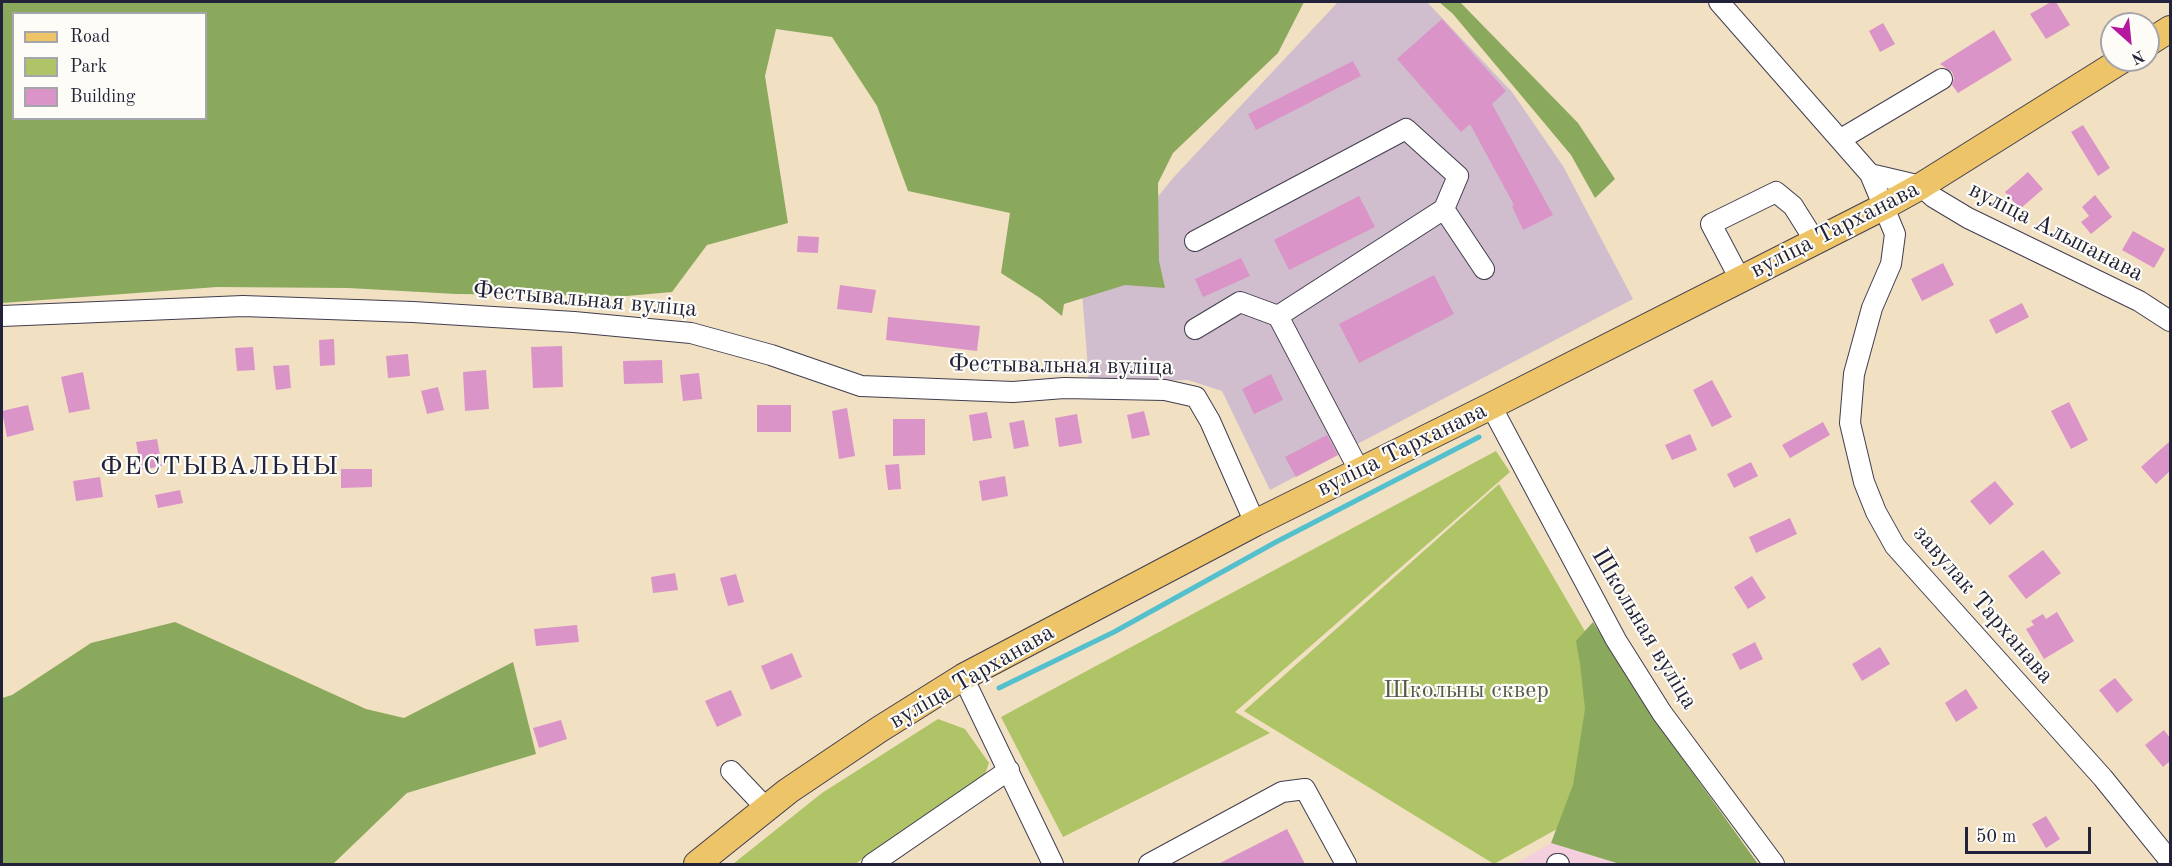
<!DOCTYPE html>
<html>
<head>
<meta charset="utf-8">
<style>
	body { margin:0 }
	#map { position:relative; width:2172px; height:866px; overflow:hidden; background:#f2e0c3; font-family:"Old Standard TT",serif }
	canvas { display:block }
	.frame { position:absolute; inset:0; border:3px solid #22223b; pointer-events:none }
	.legend { position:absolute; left:12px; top:12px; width:195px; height:108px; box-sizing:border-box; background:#fdfcf7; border:2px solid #a5a5ac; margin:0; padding:8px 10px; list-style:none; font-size:18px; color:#22223b }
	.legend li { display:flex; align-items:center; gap:12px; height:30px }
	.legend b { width:30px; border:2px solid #a5a5ac }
	.north { position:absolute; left:2100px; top:12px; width:60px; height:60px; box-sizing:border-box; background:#fdfcf7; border:2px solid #a5a5ac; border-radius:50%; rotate:153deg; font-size:16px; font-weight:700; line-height:24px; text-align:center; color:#22223b }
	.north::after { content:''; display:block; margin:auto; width:21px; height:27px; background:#b5179e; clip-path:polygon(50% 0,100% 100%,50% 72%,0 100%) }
	.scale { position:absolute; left:1965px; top:827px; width:126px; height:27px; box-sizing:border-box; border:3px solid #22223b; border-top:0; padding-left:8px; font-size:18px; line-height:21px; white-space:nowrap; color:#22223b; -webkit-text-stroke:4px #fdfcf7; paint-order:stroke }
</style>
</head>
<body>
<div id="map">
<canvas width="2172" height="866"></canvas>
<div class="frame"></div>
<ul class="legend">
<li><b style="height:8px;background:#eec469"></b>Road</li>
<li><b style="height:16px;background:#afc367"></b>Park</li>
<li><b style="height:16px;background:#db94c8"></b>Building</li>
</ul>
<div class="north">N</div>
<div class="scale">50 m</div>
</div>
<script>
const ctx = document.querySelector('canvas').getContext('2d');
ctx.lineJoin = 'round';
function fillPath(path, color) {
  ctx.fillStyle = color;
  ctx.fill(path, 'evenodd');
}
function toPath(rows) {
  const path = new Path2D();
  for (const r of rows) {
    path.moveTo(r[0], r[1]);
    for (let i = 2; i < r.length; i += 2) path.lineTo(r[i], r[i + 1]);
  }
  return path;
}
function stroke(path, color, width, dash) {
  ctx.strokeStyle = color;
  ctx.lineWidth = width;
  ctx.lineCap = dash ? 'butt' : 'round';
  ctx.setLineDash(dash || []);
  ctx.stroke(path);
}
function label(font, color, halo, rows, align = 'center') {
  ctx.font = font + ' "Old Standard TT",serif';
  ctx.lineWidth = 4.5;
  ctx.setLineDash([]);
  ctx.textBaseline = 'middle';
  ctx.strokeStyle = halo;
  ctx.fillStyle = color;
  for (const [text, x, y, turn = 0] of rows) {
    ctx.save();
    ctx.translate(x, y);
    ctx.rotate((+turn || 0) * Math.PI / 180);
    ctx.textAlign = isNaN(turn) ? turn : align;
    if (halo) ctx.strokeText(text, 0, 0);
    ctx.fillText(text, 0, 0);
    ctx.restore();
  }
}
const built = toPath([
	[1551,843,1620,864,1515,864]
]);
const industrial = toPath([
	[1338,2,1427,2,1512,92,1563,166,1633,299,1270,490,1222,391,1188,380,1089,382,1082,292,1173,178]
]);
const green = toPath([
	[1496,451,1510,472,1235,712,1270,733,1063,837,1001,717],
	[1499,484,1631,710,1557,829,1494,864,1244,711],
	[938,719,965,729,989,763,984,777,855,864,733,864,822,793]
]);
const forest = toPath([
	[2,2,1304,2,1278,53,1173,153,1158,183,1159,261,1165,288,1125,285,1064,304,1062,316,1040,298,1001,273,1010,213,908,191,877,106,832,37,776,29,765,76,788,223,707,245,672,292,627,296,456,294,348,288,217,287,2,303],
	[14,14,206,14,206,118,14,118],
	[1439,2,1460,2,1578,123,1615,179,1595,198,1571,155,1453,14],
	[175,622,366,709,404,718,513,662,536,754,407,793,333,864,2,864,2,698,12,695,91,643],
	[1593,622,1652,716,1758,864,1620,864,1551,843,1573,785,1585,709,1580,664,1576,641]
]);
const stream = toPath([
	[999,688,1114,632,1276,542,1479,437]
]);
const building = toPath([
	[2051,2,2056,2,2070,25,2046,39,2030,14],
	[1442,19,1506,91,1492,104,1553,215,1523,230,1512,206,1514,205,1470,124,1461,132,1397,59],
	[1883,23,1895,44,1880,52,1869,31],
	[1994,30,2012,60,1958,93,1952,85,1954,78,1952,72,1940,64],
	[1353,61,1361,76,1256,130,1248,114],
	[2083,125,2110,168,2098,176,2071,132],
	[2028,172,2043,189,2020,209,2005,192],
	[2095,195,2112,217,2091,234,2081,222,2089,216,2082,207],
	[1359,196,1375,227,1289,270,1274,240],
	[2133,231,2165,249,2154,268,2122,250],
	[798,236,819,237,818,253,797,252],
	[1241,258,1250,276,1203,297,1195,279],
	[1943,263,1954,285,1922,301,1911,279],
	[1434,275,1454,314,1359,363,1339,324],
	[840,285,876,290,872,313,837,309],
	[2022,303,2029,317,1996,334,1989,320],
	[888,317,980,326,977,351,886,340],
	[334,339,335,365,320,366,319,340],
	[562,346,563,387,533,388,531,347],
	[253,347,255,370,237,371,235,348],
	[408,354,410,376,388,378,386,356],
	[662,360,663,383,624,384,623,361],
	[289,365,291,388,276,390,273,366],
	[486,370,489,409,465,411,463,372],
	[83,372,90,409,69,413,61,377],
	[699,373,702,399,683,401,680,375],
	[1271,374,1283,400,1254,414,1242,389],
	[1712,380,1732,417,1712,427,1693,390],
	[438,387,444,410,427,414,421,391],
	[2069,402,2088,440,2071,449,2051,411],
	[28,405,34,430,7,437,2,411],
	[757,405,791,405,791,432,757,432],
	[847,408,855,456,839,459,832,411],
	[1144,411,1150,435,1132,439,1127,415],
	[987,412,992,438,973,441,969,415],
	[1077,414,1082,443,1059,447,1055,418],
	[893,419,925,419,925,455,893,456],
	[1024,420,1029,446,1014,449,1009,423],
	[1823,422,1830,435,1790,458,1782,445],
	[1690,434,1697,450,1672,460,1665,445],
	[1327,435,1338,455,1296,477,1285,457],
	[157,439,162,466,141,470,136,442],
	[2170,441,2170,471,2156,484,2141,467],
	[1751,462,1758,476,1734,488,1727,474],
	[899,464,901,489,888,490,885,465],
	[341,469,372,469,372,487,341,488],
	[1005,476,1008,496,982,501,979,481],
	[100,477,103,497,76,501,73,481],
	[1995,481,2014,504,1990,525,1970,501],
	[180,490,183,503,158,508,155,495],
	[1790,518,1797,534,1756,553,1749,537],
	[2043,550,2061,573,2026,599,2008,576],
	[675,573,678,590,653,593,651,577],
	[736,574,744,602,728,606,720,578],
	[1752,576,1766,598,1748,609,1734,587],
	[2057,612,2074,641,2044,659,2026,629,2034,625,2031,621,2043,614,2046,619],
	[577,625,579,642,536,646,534,629],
	[1755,642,1763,659,1740,670,1732,654],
	[1880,647,1890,664,1862,681,1852,664],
	[792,653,802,677,771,690,761,666],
	[2115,678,2133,700,2117,713,2099,690],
	[1966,689,1978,708,1956,722,1945,703],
	[731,690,742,715,717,727,705,701],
	[561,720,567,739,539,748,533,728],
	[2164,730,2170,738,2170,761,2163,767,2145,745],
	[2046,816,2060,839,2046,848,2032,824],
	[1287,829,1305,864,1218,864]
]);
const minor = toPath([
	[1719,2,1870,174,1921,186,1933,197,1968,218,2139,301,2170,321],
	[1841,139,1942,79],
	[1870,174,1895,234,1891,264,1872,308,1854,374,1850,423,1864,482,1876,512,1895,546,2103,778,2170,861],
	[1444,209,1484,269],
	[1195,241,1406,129,1458,176,1444,209,1278,316],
	[1740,279,1711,224,1776,192,1793,206,1815,241],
	[2,316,243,306,413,312,574,322,691,333,771,355,861,386,1013,392,1064,388,1165,390,1196,397,1210,421,1255,523],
	[1195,329,1240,302,1278,316,1359,470],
	[1491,406,1616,640,1662,713,1774,864],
	[963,677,1053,864],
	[731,771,766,808],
	[872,864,1009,770],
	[1149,864,1282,792,1305,789,1346,864],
	[1557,864,1559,864]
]);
const major = toPath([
	[2148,43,2170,29],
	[697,864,788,791,880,729,963,677,1255,523,1491,406,1883,207,1921,186,2122,60]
]);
const streetNames = [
	["вуліца Тарханава",1835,230,-27],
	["вуліца Альшанава",2056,232,27],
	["Фестывальная вуліца",585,300,5],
	["Фестывальная вуліца",1061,366,1],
	["вуліца Тарханава",1402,450,-26],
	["завулак Тарханава",1983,605,49],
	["Школьная вуліца",1644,629,59],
	["вуліца Тарханава",972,677,-30]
];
const parkNames = [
	["Школьны сквер",1466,691]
];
const neighbourhoodNames = [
	["ФЕСТЫВАЛЬНЫ",220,467]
];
fillPath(built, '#f4cfdd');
fillPath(industrial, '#d0bdcd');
fillPath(green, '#afc367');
fillPath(forest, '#8ba95c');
stroke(stream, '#54c0cd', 5);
fillPath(building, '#db94c8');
stroke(minor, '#413e4f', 22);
stroke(major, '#413e4f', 28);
stroke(minor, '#fff', 20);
stroke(major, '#eec469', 26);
label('24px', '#22223b', '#fdfcf7', streetNames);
label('24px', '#535a4a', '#fdfcf7', parkNames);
ctx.letterSpacing = '1.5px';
label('26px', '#22223b', '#fdfcf7', neighbourhoodNames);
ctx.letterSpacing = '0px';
</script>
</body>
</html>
